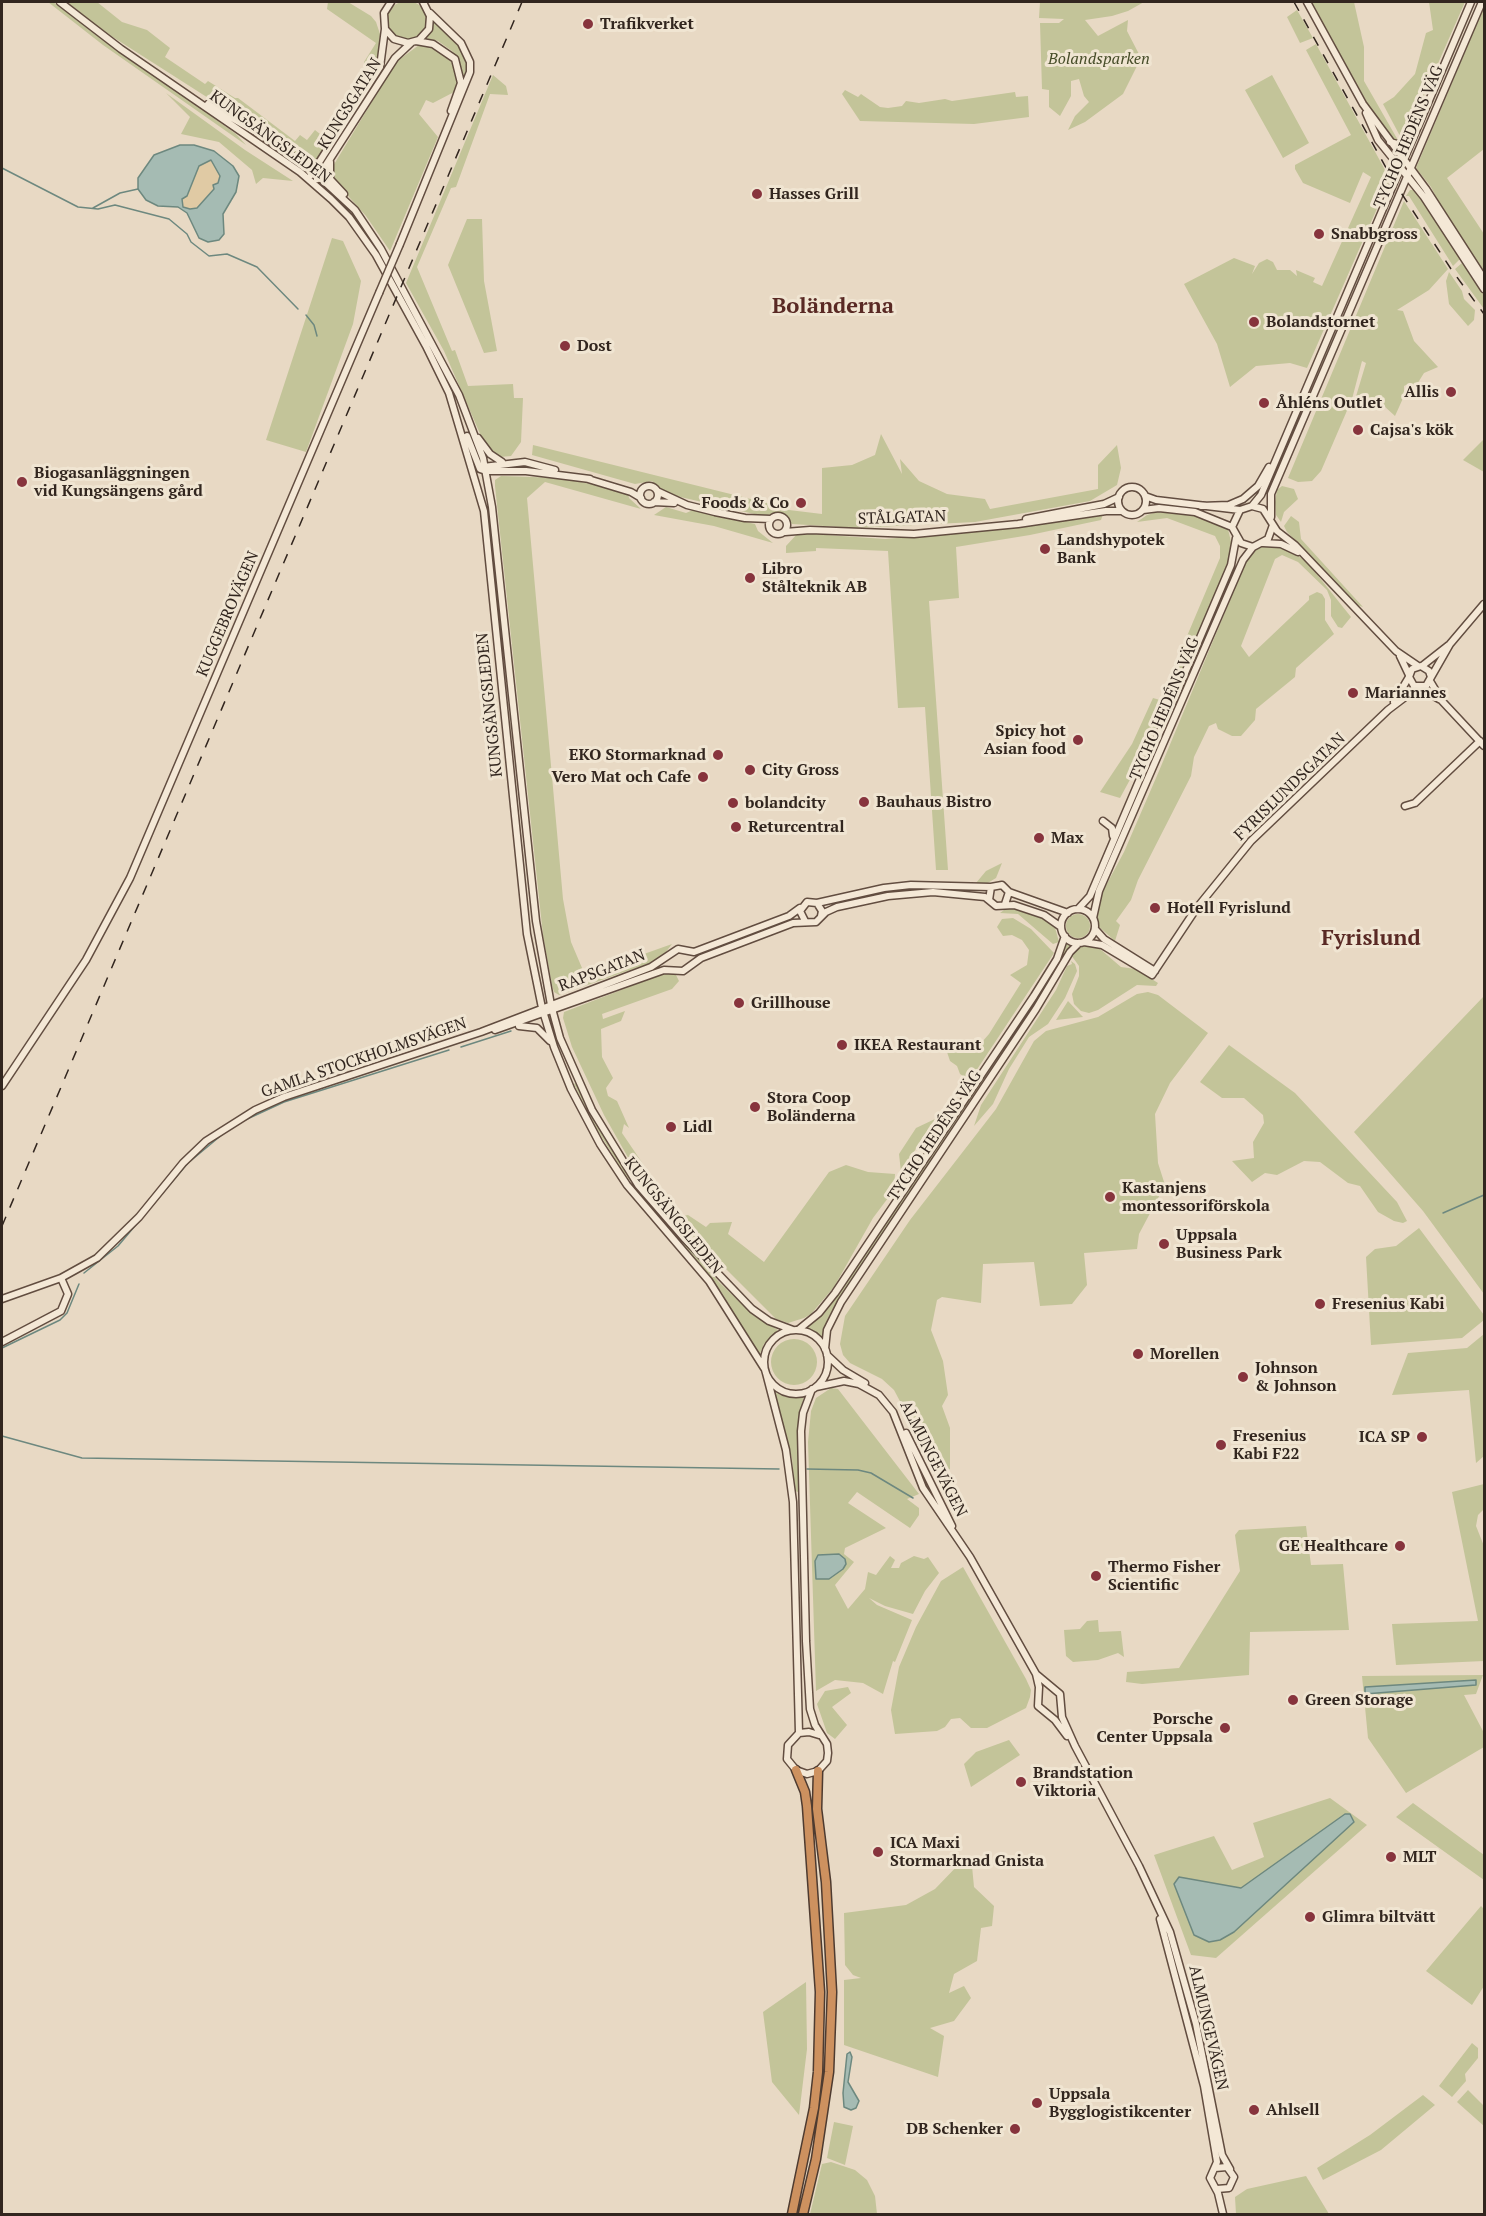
<!DOCTYPE html>
<html>
<head>
<meta charset="utf-8">
<style>
	body { margin:0 }
	#map { position:relative; width:1486px; height:2216px; overflow:hidden; background:#e8d9c4; font-family:"PT Serif",serif }
	canvas { display:block }
	.frame { position:absolute; inset:0; border:3px solid #32261f; pointer-events:none }
</style>
</head>
<body>
<div id="map">
<canvas width="1486" height="2216"></canvas>
<div class="frame"></div>
</div>
<script>
const ctx = document.querySelector('canvas').getContext('2d');
ctx.lineJoin = 'round';
function fillPath(path, color) {
  ctx.fillStyle = color;
  ctx.fill(path, 'evenodd');
}
function toPath(rows) {
  const path = new Path2D();
  for (const r of rows) {
    if (r.length === 3) {
      path.moveTo(r[0] + r[2], r[1]);
      path.arc(r[0], r[1], r[2], 0, 2 * Math.PI);
      continue;
    }
    path.moveTo(r[0], r[1]);
    for (let i = 2; i < r.length; i += 2) path.lineTo(r[i], r[i + 1]);
  }
  return path;
}
function stroke(path, color, width, dash) {
  ctx.strokeStyle = color;
  ctx.lineWidth = width;
  ctx.lineCap = dash ? 'butt' : 'round';
  ctx.setLineDash(dash || []);
  ctx.stroke(path);
}
function label(font, color, halo, rows, align = 'center') {
  ctx.font = font + ' "PT Serif",serif';
  ctx.lineWidth = 6;
  ctx.setLineDash([]);
  ctx.textBaseline = 'middle';
  ctx.strokeStyle = halo;
  ctx.fillStyle = color;
  for (const [text, x, y, turn = 0] of rows) {
    ctx.save();
    ctx.translate(x, y);
    ctx.rotate((+turn || 0) * Math.PI / 180);
    ctx.textAlign = isNaN(turn) ? turn : align;
    if (halo) ctx.strokeText(text, 0, 0);
    ctx.fillText(text, 0, 0);
    ctx.restore();
  }
}
const green = toPath([
	[407,21,20],
	[48,2,53,2,236,134,246,145,103,45],
	[67,2,97,2,122,22,147,30,170,48,165,57,205,84,208,81,235,98,238,98,295,141,300,135,307,140,315,130,320,134,353,89,364,69,364,62,376,43,327,9,328,2,348,2,371,16,376,22,381,37,380,57,366,87,315,161,309,163,295,155,272,134,263,133,105,32],
	[1040,2,1144,2,1128,11,1112,16,1085,20,1098,36,1128,20,1127,31,1141,58,1123,94,1085,122,1068,130,1075,116,1089,102,1084,96,1079,79,1071,81,1071,96,1060,116,1049,107,1049,90,1042,89,1040,23,1059,23,1064,19,1039,18],
	[1311,2,1354,2,1364,47,1364,81,1399,142,1392,139,1369,106],
	[1429,2,1465,2,1407,134,1400,136,1383,104,1394,97,1415,74,1426,33,1433,30],
	[1484,7,1484,149,1447,178,1484,234,1484,274,1448,220,1431,187,1416,168],
	[1297,10,1313,38,1300,43,1287,17],
	[433,21,459,45,467,59,467,74,462,83,460,64,452,51,438,41,424,38],
	[1316,44,1390,179,1307,368,1290,363,1256,366,1230,387,1217,344,1184,284,1234,258,1255,266,1252,274,1259,263,1267,259,1273,262,1277,270,1290,270,1297,276,1296,270,1315,278,1313,282,1322,286,1371,177,1363,172,1350,203,1303,183,1295,169,1295,165,1351,135,1306,50],
	[419,45,432,46,447,56,457,71,458,86,456,91,433,103,426,100,419,114,438,137,390,251,366,216,333,179,330,171,396,62],
	[493,75,506,86,508,95,490,94,456,187,451,188,417,267,452,351,455,350,468,386,513,384,514,398,523,398,521,442,511,456,500,457,491,450,481,436,444,351,406,283],
	[1272,75,1309,143,1283,158,1245,90],
	[845,90,858,97,861,94,880,107,888,108,902,106,906,101,919,103,945,99,952,101,1015,92,1016,97,1028,96,1029,117,974,124,860,121,842,94],
	[166,93,245,150,293,181,263,178,256,184,252,170,219,142,181,134,190,117],
	[1410,190,1414,190,1424,202,1461,258,1453,266,1409,196,1406,196],
	[1404,201,1448,269,1429,290,1397,310,1403,311,1414,341,1438,367,1424,373,1414,389,1408,384,1404,386,1404,396,1395,416,1383,405,1364,399,1354,403,1366,363,1362,361,1352,399,1321,471,1312,481,1298,482,1288,478],
	[467,219,482,219,484,281,497,351,484,353,448,265],
	[332,238,343,241,361,281,353,324,306,452,266,440],
	[1462,263,1484,295,1484,309,1455,269],
	[1449,272,1462,291,1464,299,1475,310,1474,320,1468,326,1449,304,1446,281],
	[881,434,902,474,900,459,919,481,947,494,985,499,990,509,1098,489,1098,465,1117,445,1121,468,1117,485,1090,501,975,522,857,528,792,524,780,512,763,516,663,493,652,481,635,484,532,455,533,445,783,507,789,510,822,514,822,468,852,465,875,455],
	[1484,439,1484,472,1463,460],
	[501,476,562,478,628,492,629,498,641,509,545,482,527,498,563,899,571,942,585,975,672,944,662,957,653,962,559,995,554,992,552,985,543,935,495,486,495,480],
	[1282,486,1294,489,1298,499,1284,512,1281,522,1276,515,1275,502,1277,490],
	[666,507,686,513,693,510,755,524,758,531,773,543,714,526,654,515],
	[1157,512,1195,516,1211,521,1228,529,1232,546,1228,565,1145,752,1120,798,1100,792,1132,744,1153,698,1160,700,1220,558,1220,546,1215,536,1167,518,1137,522,1147,515],
	[1103,514,1101,520,1030,535,956,547,959,598,929,601,948,870,936,870,925,707,898,708,888,551,816,548,816,551,786,553,786,546,798,533,885,539,1003,529],
	[1291,516,1299,522,1301,539,1363,607,1357,605,1287,532,1284,526],
	[1266,545,1288,549,1307,562,1351,617,1342,628,1338,627,1331,616,1331,600,1327,590,1298,562,1282,555,1275,559,1241,646,1249,657,1309,600,1309,596,1317,592,1322,594,1325,599,1325,620,1334,634,1296,668,1295,677,1256,709,1255,720,1241,736,1232,736,1218,729,1216,723,1209,726,1194,757,1191,776,1138,880,1131,900,1116,921,1120,925,1115,941,1098,926,1095,918,1096,904,1124,852,1159,771,1250,552],
	[1002,863,996,878,986,884,976,883,986,871],
	[1008,907,1040,916,1054,924,1059,942,1053,944,1018,914,1000,913],
	[1078,926,12],
	[1013,918,1031,929,1054,953,970,1080,960,1074,957,1066,950,1061,946,1049,961,1044,975,1050,989,1034,1021,983,1010,975,1027,965,1029,950,1022,940,1012,935,1003,936,997,927,1002,919],
	[1067,944,1070,945,1043,991,841,1295,828,1318,821,1340,804,1328,815,1321,839,1294,1042,990],
	[1087,944,1100,949,1121,967,1136,969,1158,983,1156,986,1137,985,1098,1010,1089,1013,1081,1011,1074,1004,1072,994,1079,976,1079,966,1071,955,1074,950],
	[1071,961,1075,964,1077,971,1065,998,1048,1024,1029,1037,1009,1069,993,1104,974,1126,981,1105,1056,990,1067,966,1072,964],
	[668,972,676,975,679,981,672,989,602,1014,603,1019,625,1011,621,1021,601,1029,602,1057,613,1078,606,1088,608,1096,617,1101,629,1128,624,1124,622,1133,660,1189,683,1216,688,1215,706,1227,710,1223,732,1222,728,1234,764,1262,829,1172,846,1165,868,1172,895,1174,894,1190,873,1218,834,1287,811,1314,804,1318,788,1323,776,1319,671,1214,630,1161,604,1115,572,1047,563,1018,564,1012],
	[1148,992,1158,995,1208,1033,1170,1083,1155,1114,1158,1163,1165,1185,1139,1234,1137,1249,1084,1253,1087,1285,1072,1304,1040,1306,1034,1262,983,1264,981,1303,942,1297,937,1300,931,1330,943,1361,948,1395,942,1406,950,1428,950,1469,939,1475,894,1390,882,1379,850,1363,843,1355,840,1344,845,1316,910,1220,996,1109,1034,1041,1046,1031,1098,1017,1137,994],
	[1484,996,1484,1294,1423,1211,1354,1132],
	[1068,1001,1083,1017,1056,1020],
	[1229,1045,1295,1093,1397,1202,1407,1221,1403,1223,1394,1221,1378,1212,1360,1186,1348,1183,1320,1162,1304,1161,1277,1175,1265,1173,1252,1182,1232,1161,1254,1158,1253,1142,1264,1123,1263,1115,1244,1098,1222,1098,1200,1082],
	[576,1083,596,1125,645,1199,719,1282,753,1315,778,1330,764,1344,759,1356,722,1293,624,1173,593,1123,574,1084],
	[935,1119,901,1172,899,1154,916,1128],
	[1419,1228,1484,1315,1484,1320,1462,1338,1371,1345,1366,1257,1375,1249,1396,1246],
	[1484,1334,1484,1456,1476,1463,1469,1390,1392,1395,1408,1353,1467,1348],
	[794,1362,23],
	[831,1388,838,1389,919,1494,907,1499,919,1508,919,1515,910,1528,857,1492,848,1503,886,1528,845,1548,844,1554,854,1562,835,1585,848,1609,865,1589,868,1572,876,1575,890,1556,895,1560,891,1568,899,1568,901,1563,914,1556,924,1559,928,1557,939,1573,925,1591,913,1614,885,1606,869,1598,877,1605,912,1620,895,1662,893,1661,883,1694,863,1683,835,1680,816,1691,808,1442,811,1411,816,1398],
	[774,1392,786,1397,804,1396,799,1418,798,1492,795,1491,792,1458],
	[1484,1484,1484,1509,1478,1515,1476,1526,1484,1546,1484,1661,1396,1665,1392,1624,1478,1621,1452,1492],
	[1306,1526,1311,1565,1343,1564,1349,1630,1250,1632,1249,1675,1142,1684,1126,1682,1127,1672,1179,1668,1240,1571,1235,1535,1239,1530],
	[963,1567,1026,1679,1031,1690,1030,1697,1026,1708,987,1728,971,1728,960,1718,951,1719,945,1727,937,1731,895,1734,891,1710,899,1667,916,1627,941,1581],
	[1098,1620,1099,1632,1121,1631,1124,1657,1118,1653,1098,1660,1073,1662,1066,1656,1064,1630,1080,1629,1087,1621],
	[1483,1675,1476,1694,1464,1695,1484,1733,1484,1747,1406,1793,1368,1738,1362,1676],
	[848,1687,851,1693,832,1707,847,1725,835,1739,827,1733,817,1704,825,1691],
	[1009,1740,1020,1755,971,1787,964,1764,976,1752],
	[1330,1798,1367,1825,1216,1958,1191,1955,1154,1855,1214,1836,1232,1870,1264,1857,1253,1823],
	[1413,1803,1484,1855,1484,1880,1396,1817],
	[961,1862,972,1866,974,1887,994,1906,992,1926,981,1928,977,1961,954,1974,949,1993,964,1986,971,1998,954,2021,930,2028,944,2036,938,2077,844,2045,844,1980,861,1978,853,1975,845,1965,844,1913,906,1905,935,1889],
	[1481,1906,1484,1909,1484,1986,1472,2005,1426,1971],
	[806,1982,807,2049,799,2115,772,2082,763,2012],
	[1472,2043,1478,2048,1478,2058,1465,2074,1466,2081,1452,2097,1439,2086],
	[1468,2090,1484,2106,1484,2126,1457,2102],
	[1423,2095,1435,2105,1381,2150,1323,2180,1317,2168,1370,2135],
	[834,2122,853,2126,845,2165,827,2158],
	[831,2162,855,2170,867,2180,875,2196,877,2214,810,2214,822,2164],
	[1306,2176,1329,2214,1236,2214,1235,2197,1247,2189]
]);
const sand = toPath([
	[211,160,221,176,218,183,197,208,190,209,182,207,182,199,187,196,199,166]
]);
const water = toPath([
	[180,145,194,145,214,151,233,166,239,176,236,192,223,214,224,234,219,240,208,242,199,238,187,213,178,207,158,206,146,200,138,189,138,178,154,155,180,145],
	[211,160,220,176,218,183,213,185,214,189,197,208,190,209,183,207,182,199,187,196,199,166,211,160],
	[839,1554,845,1559,846,1564,843,1569,829,1579,816,1579,815,1561,818,1555,839,1554],
	[1476,1680,1476,1685,1365,1694,1365,1687,1476,1680],
	[1345,1814,1350,1814,1354,1822,1234,1932,1220,1940,1209,1942,1194,1935,1174,1884,1179,1877,1241,1888,1345,1814],
	[850,2052,852,2057,848,2082,859,2101,856,2108,851,2110,844,2107,843,2093,847,2054,850,2052]
]);
const stream = toPath([
	[2,168,78,207,98,209,115,205,169,219,187,234,191,242,209,256,227,254,257,267,298,309],
	[93,208,120,193,138,189],
	[306,315,314,325,317,336],
	[461,1047,511,1031],
	[245,1120,284,1102,449,1050],
	[1443,1213,1484,1195],
	[84,1273,118,1246,188,1163,224,1133],
	[2,1348,60,1320,67,1313,79,1284],
	[2,1436,82,1458,779,1469],
	[807,1469,858,1470,871,1473,913,1498]
]);
const secondary = toPath([
	[60,2,121,49,300,172,331,199,349,217,376,255,426,346,449,393,484,511,527,934,542,1008,554,1047,571,1089,600,1144,627,1185,709,1281,764,1368],
	[391,2,384,13,385,29,394,39,408,43,419,40,429,29,430,16,423,2],
	[1307,2,1363,104,1426,189,1484,279],
	[416,41,433,44,455,59,461,83,451,111],
	[208,104,271,141,314,172,355,210,381,249,459,395,483,458,492,507,536,921,551,1005,560,1038,592,1110,638,1185,685,1239,752,1309,769,1321,793,1330],
	[1366,113,1378,140,1424,197,1484,289],
	[1390,142,1397,144,1405,142,1413,132],
	[330,162,330,179,344,194],
	[311,175,380,67,385,29],
	[317,179,395,58,412,42],
	[400,244,470,72,470,62,461,43,430,13],
	[467,436,480,469,486,471,526,471,590,479],
	[478,438,490,454,502,462],
	[483,467,525,462,555,470],
	[588,479,631,492,641,498],
	[649,495,9],
	[1132,501,14],
	[657,491,687,505,715,512,745,518,771,519],
	[1145,496,1156,500,1240,510],
	[654,502,674,503],
	[1201,506,1229,505,1243,499,1258,486,1269,467],
	[1252,506,1261,495,1471,2],
	[1143,510,1159,508,1195,512,1232,527],
	[778,525,9],
	[1271,517,1271,494,1482,2],
	[1026,519,1104,504,1119,497],
	[1273,525,1268,539,1253,547,1241,543,1232,527,1240,510,1252,506,1263,509,1277,531,1295,545,1396,651,1418,666],
	[785,532,810,530,914,534,1018,524,1106,511,1122,511],
	[1263,543,1281,544,1298,552],
	[1400,656,1409,675],
	[1422,666,1450,644,1484,604],
	[1431,677,1429,671,1421,666,1412,669,1409,677,1414,686,1426,686,1450,644],
	[1430,681,1442,701,1484,746],
	[1420,688,1439,699],
	[1394,702,1409,677],
	[1405,806,1415,803,1480,741],
	[1103,821,1112,828,1113,836],
	[1009,892,1068,913],
	[989,900,991,887,1002,885,1009,892,1005,904],
	[817,903,884,888,911,885,991,887],
	[1078,909,1090,896,1231,565,1236,538],
	[1078,926,17],
	[1093,918,1099,891,1243,560,1253,547],
	[805,921,800,911,807,902,817,903,822,911,821,916],
	[1095,929,1104,939,1155,971],
	[1084,942,1102,945,1152,975,1196,909,1251,841,1388,710,1417,688],
	[519,1026,537,1028,550,1041],
	[495,1030,664,970,683,971,701,958,793,923,816,922,826,912,837,907,888,896,933,892,985,897,996,906,1014,905,1044,915,1061,927],
	[2,1086,86,960,130,878,379,293],
	[2,1299,61,1278,97,1258,139,1217,183,1163,206,1141,255,1110,284,1097,481,1032,651,967,678,949,694,952,789,916,800,908],
	[798,1330,819,1313,835,1293,1034,996,1057,959,1065,936],
	[796,1362,32],
	[2,1342,61,1311,68,1294,61,1278],
	[825,1349,827,1330,841,1302,1036,1009,1070,952,1079,943],
	[827,1355,843,1370,865,1383],
	[766,1373,786,1450,793,1502,799,1733],
	[816,1387,844,1381,859,1384,879,1395,893,1412,923,1488,970,1557,1036,1674,1039,1687,1038,1706,1055,1720,1067,1736],
	[812,1389,803,1413,801,1431,806,1641,810,1709,815,1725,827,1744,828,1753,827,1761,818,1771,807,1774,796,1770,787,1759,788,1745,799,1733,809,1732,819,1735],
	[906,1433,952,1526],
	[1036,1674,1060,1694,1062,1717,1075,1746,1139,1866,1170,1932,1196,2024,1222,2155,1230,2169],
	[1160,1919,1204,2086,1217,2162,1210,2178,1218,2193,1223,2214],
	[1215,2168,1227,2167,1234,2177,1229,2188,1217,2189]
]);
const highway = toPath([
	[792,2214,814,2108,818,2072,820,1992,807,1806,805,1792,796,1770],
	[803,2214,816,2159,829,2072,832,1992,826,1882,817,1809,818,1771]
]);
const rail = toPath([
	[1294,2,1394,182,1451,269,1484,314],
	[2,1226,522,2]
]);
const secondaryBridge = toPath([
	[379,293,400,244]
]);
const markers = [
	[588,24,6,"#87343d"],
	[757,194,6,"#87343d"],
	[1319,234,6,"#87343d"],
	[1254,322,6,"#87343d"],
	[565,346,6,"#87343d"],
	[1451,392,6,"#87343d"],
	[1264,403,6,"#87343d"],
	[1358,430,6,"#87343d"],
	[22,482,6,"#87343d"],
	[801,503,6,"#87343d"],
	[1045,549,6,"#87343d"],
	[750,578,6,"#87343d"],
	[1353,693,6,"#87343d"],
	[1078,740,6,"#87343d"],
	[718,755,6,"#87343d"],
	[750,770,6,"#87343d"],
	[703,777,6,"#87343d"],
	[864,802,6,"#87343d"],
	[733,803,6,"#87343d"],
	[736,827,6,"#87343d"],
	[1039,838,6,"#87343d"],
	[1155,908,6,"#87343d"],
	[739,1003,6,"#87343d"],
	[842,1045,6,"#87343d"],
	[755,1107,6,"#87343d"],
	[671,1127,6,"#87343d"],
	[1110,1197,6,"#87343d"],
	[1164,1244,6,"#87343d"],
	[1320,1304,6,"#87343d"],
	[1138,1354,6,"#87343d"],
	[1243,1377,6,"#87343d"],
	[1422,1437,6,"#87343d"],
	[1221,1445,6,"#87343d"],
	[1400,1546,6,"#87343d"],
	[1096,1576,6,"#87343d"],
	[1293,1700,6,"#87343d"],
	[1225,1728,6,"#87343d"],
	[1021,1782,6,"#87343d"],
	[878,1852,6,"#87343d"],
	[1391,1857,6,"#87343d"],
	[1310,1917,6,"#87343d"],
	[1037,2103,6,"#87343d"],
	[1254,2110,6,"#87343d"],
	[1015,2129,6,"#87343d"]
];
const poiNames = [
	["Trafikverket",600,24],
	["Hasses Grill",769,194],
	["Snabbgross",1331,234],
	["Bolandstornet",1266,322],
	["Dost",577,346],
	["Allis",1439,392,"right"],
	["Åhléns Outlet",1276,403],
	["Cajsa's kök",1370,430],
	["Biogasanläggningen",34,473],
	["vid Kungsängens gård",34,491],
	["Foods & Co",789,503,"right"],
	["Landshypotek",1057,540],
	["Bank",1057,558],
	["Libro",762,569],
	["Stålteknik AB",762,587],
	["Mariannes",1365,693],
	["Spicy hot",1066,731,"right"],
	["Asian food",1066,749,"right"],
	["EKO Stormarknad",706,755,"right"],
	["City Gross",762,770],
	["Vero Mat och Cafe",691,777,"right"],
	["Bauhaus Bistro",876,802],
	["bolandcity",745,803],
	["Returcentral",748,827],
	["Max",1051,838],
	["Hotell Fyrislund",1167,908],
	["Grillhouse",751,1003],
	["IKEA Restaurant",854,1045],
	["Stora Coop",767,1098],
	["Boländerna",767,1116],
	["Lidl",683,1127],
	["Kastanjens",1122,1188],
	["montessoriförskola",1122,1206],
	["Uppsala",1176,1235],
	["Business Park",1176,1253],
	["Fresenius Kabi",1332,1304],
	["Morellen",1150,1354],
	["Johnson",1255,1368],
	["& Johnson",1255,1386],
	["Fresenius",1233,1436],
	["Kabi F22",1233,1454],
	["ICA SP",1410,1437,"right"],
	["GE Healthcare",1388,1546,"right"],
	["Thermo Fisher",1108,1567],
	["Scientific",1108,1585],
	["Green Storage",1305,1700],
	["Porsche",1213,1719,"right"],
	["Center Uppsala",1213,1737,"right"],
	["Brandstation",1033,1773],
	["Viktoria",1033,1791],
	["ICA Maxi",890,1843],
	["Stormarknad Gnista",890,1861],
	["MLT",1403,1857],
	["Glimra biltvätt",1322,1917],
	["Uppsala",1049,2094],
	["Bygglogistikcenter",1049,2112],
	["Ahlsell",1266,2110],
	["DB Schenker",1003,2129,"right"]
];
const parkNames = [
	["Bolandsparken",1099,59]
];
const streetNames = [
	["KUNGSGATAN",350,104,-58],
	["KUNGSÄNGSLEDEN",270,137,36],
	["TYCHO HEDÉNS VÄG",1409,137,-67],
	["STÅLGATAN",902,518,-2],
	["KUGGEBROVÄGEN",228,614,-67],
	["KUNGSÄNGSLEDEN",490,705,-96],
	["TYCHO HEDÉNS VÄG",1165,709,-67],
	["FYRISLUNDSGATAN",1290,787,-44],
	["RAPSGATAN",602,971,-21],
	["GAMLA STOCKHOLMSVÄGEN",364,1058,-19],
	["TYCHO HEDÉNS VÄG",935,1136,-56],
	["KUNGSÄNGSLEDEN",673,1216,51],
	["ALMUNGEVÄGEN",933,1459,63],
	["ALMUNGEVÄGEN",1208,2028,77]
];
const districtNames = [
	["Boländerna",833,307],
	["Fyrislund",1371,939]
];
fillPath(green, '#c3c499');
fillPath(sand, '#e0caa4');
fillPath(water, '#a5bbb3');
stroke(water, '#6d887f', 1.5);
stroke(stream, '#6d887f', 1.5);
stroke(secondary, '#624d40', 9);
stroke(highway, '#4e3b30', 11);
stroke(secondary, '#f4e8d6', 6);
stroke(highway, '#cd915f', 8);
stroke(rail, '#32261f', 1.5, [10, 10]);
stroke(secondaryBridge, '#624d40', 9, []);
stroke(secondaryBridge, '#f4e8d6', 6);
for (const [x, y, r, color] of markers) {
  const dot = new Path2D();
  dot.arc(x, y, r, 0, 2 * Math.PI);
  ctx.fillStyle = color;
  ctx.fill(dot);
  stroke(dot, '#f0e5d2', 2);
}
label('bold 16px', '#32261f', '#f0e5d2', poiNames, 'left');
label('italic 16px', '#464c28', '#f0e5d2', parkNames);
label('16px', '#32261f', '#f0e5d2', streetNames);
label('bold 22px', '#592924', '#f0e5d2', districtNames);
</script>
</body>
</html>
